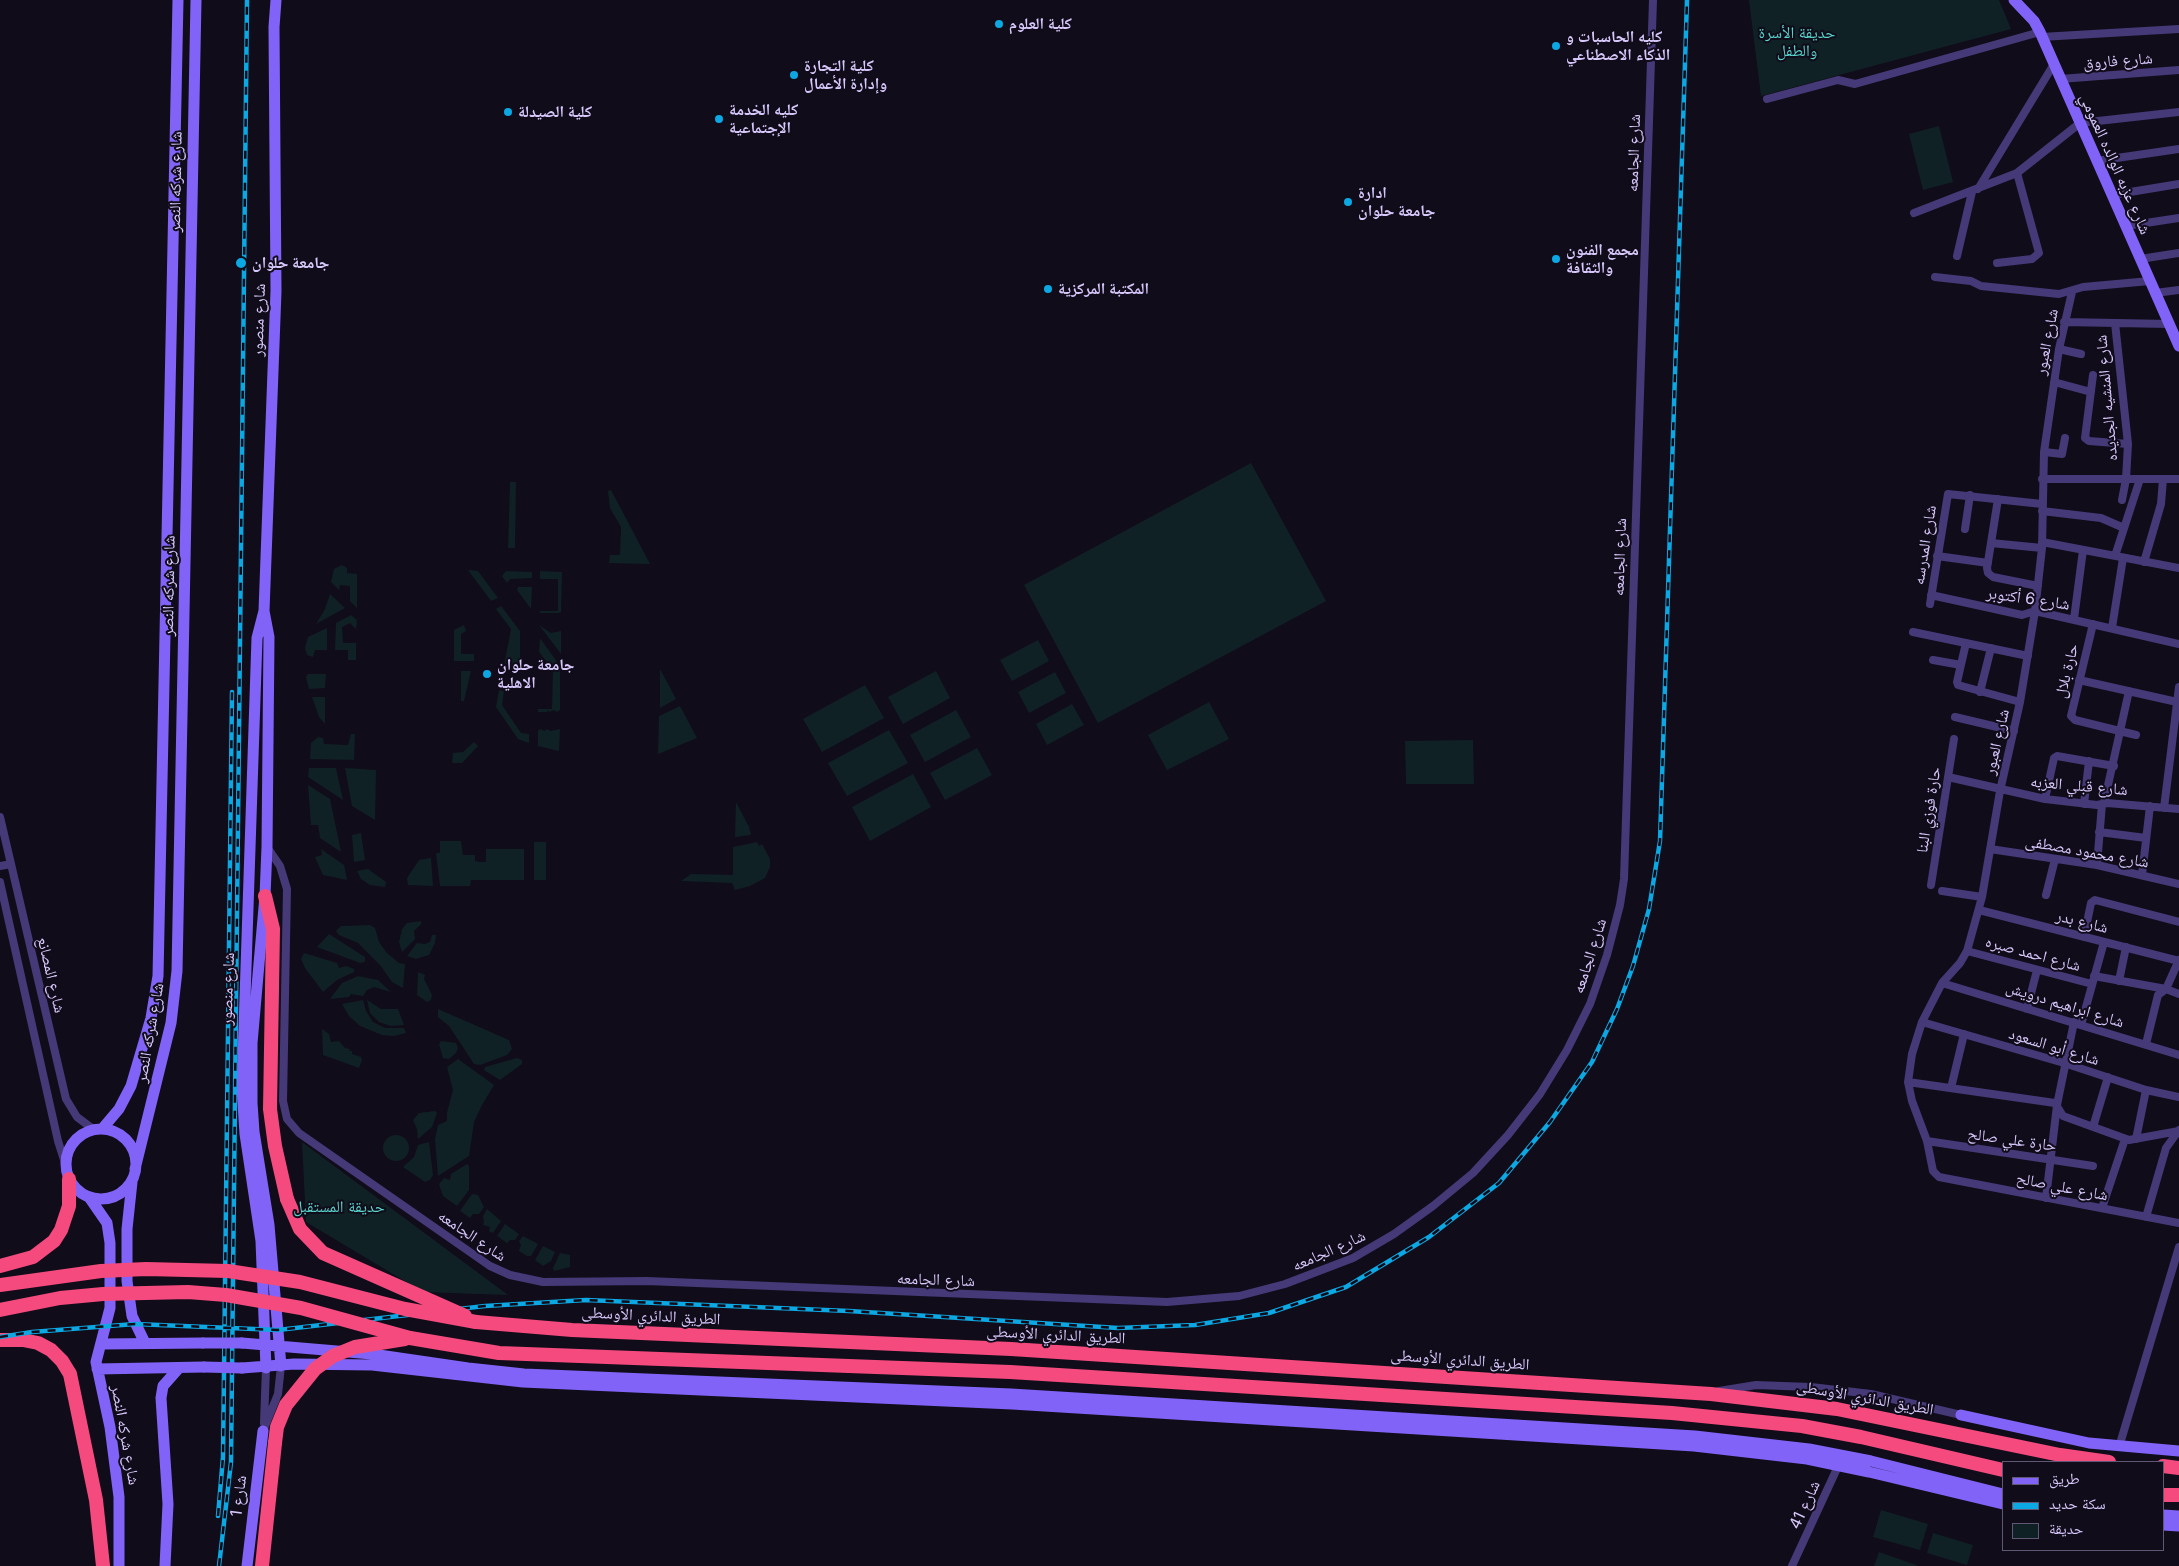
<!DOCTYPE html>
<html>
<head>
<meta charset="utf-8">
<style>
	body { margin:0 }
	#map { position:relative; width:2179px; height:1566px; overflow:hidden; background:#110c1a; font-family:Inter,"Noto Naskh Arabic",sans-serif }
	canvas { display:block }
	.legend { position:absolute; left:2002px; top:1461px; width:162px; height:90px; box-sizing:border-box; background:#110c1a; border:1px solid #605774; margin:0; padding:6px 9px; list-style:none; font-size:15px; color:#d7c8fc }
	.legend li { display:flex; align-items:center; gap:10px; height:25px }
	.legend b { width:25px; border:1px solid #605774 }
</style>
</head>
<body>
<div id="map">
<canvas width="2179" height="1566"></canvas>
<ul class="legend">
<li><b style="height:6px;background:#8164f7"></b>طريق</li>
<li><b style="height:6px;background:#0ca8e3"></b>سكة حديد</li>
<li><b style="height:14px;background:#0f2124"></b>حديقة</li>
</ul>
</div>
<script>
const ctx = document.querySelector('canvas').getContext('2d');
ctx.lineJoin = 'round';
function fillPath(path, color) {
  ctx.fillStyle = color;
  ctx.fill(path, 'evenodd');
}
function toPath(rows) {
  const path = new Path2D();
  for (const r of rows) {
    if (r.length === 3) {
      path.moveTo(r[0] + r[2], r[1]);
      path.arc(r[0], r[1], r[2], 0, 2 * Math.PI);
      continue;
    }
    path.moveTo(r[0], r[1]);
    for (let i = 2; i < r.length; i += 2) path.lineTo(r[i], r[i + 1]);
  }
  return path;
}
function stroke(path, color, width, dash) {
  ctx.strokeStyle = color;
  ctx.lineWidth = width;
  ctx.lineCap = dash ? 'butt' : 'round';
  ctx.setLineDash(dash || []);
  ctx.stroke(path);
}
function label(font, color, halo, rows, align = 'center') {
  ctx.font = font + ' Inter,"Noto Naskh Arabic",sans-serif';
  ctx.lineWidth = 4;
  ctx.setLineDash([]);
  ctx.textBaseline = 'middle';
  ctx.strokeStyle = halo;
  ctx.fillStyle = color;
  for (const [text, x, y, turn = 0] of rows) {
    ctx.save();
    ctx.translate(x, y);
    ctx.rotate((+turn || 0) * Math.PI / 180);
    ctx.textAlign = isNaN(turn) ? turn : align;
    if (halo) ctx.strokeText(text, 0, 0);
    ctx.fillText(text, 0, 0);
    ctx.restore();
  }
}
const green = toPath([
	[1749,0,1999,0,2011,29,1761,96],
	[1939,126,1953,182,1923,190,1909,134],
	[1251,463,1326,601,1098,723,1024,585],
	[510,482,516,482,515,548,508,548],
	[611,490,650,564,609,563,610,555,620,555,621,527,610,508,608,491],
	[342,565,347,568,347,573,357,574,357,608,350,601,350,586,340,585,339,590,331,582,334,569],
	[468,570,478,571,498,598,491,601],
	[506,571,532,572,532,578,510,579,507,583,502,576],
	[540,571,562,572,561,612,559,613,540,613,540,611,558,611,558,579,540,579],
	[518,587,532,587,531,609,517,590],
	[330,594,345,608,316,624,325,609],
	[501,606,520,631,520,672,503,671,511,629,496,609],
	[351,615,357,620,356,629,350,623,342,627,343,643,356,643,356,660,348,660,348,650,335,650,336,623],
	[464,625,466,631,461,634,461,654,474,654,474,661,454,661,454,630],
	[539,625,551,633,561,631,561,654],
	[327,628,327,650,315,650,313,657,307,655,305,648,308,637],
	[540,638,560,666,560,710,557,712,554,710,549,712,548,710,547,712,538,712,538,709,552,709,553,670,539,652],
	[1038,640,1049,661,1012,681,1000,660],
	[660,669,676,699,660,708],
	[461,671,471,671,464,701,461,701],
	[936,671,950,698,903,724,888,697],
	[1055,672,1066,693,1029,713,1018,692],
	[308,674,326,674,325,688,309,689,306,677],
	[865,685,884,718,822,752,803,719],
	[499,690,504,691,502,705,521,733,529,734,529,743,518,739,496,707],
	[312,697,325,697,325,724,319,717],
	[1209,702,1229,739,1167,770,1148,735],
	[1072,704,1084,725,1047,745,1036,724],
	[680,706,697,738,658,754,659,716],
	[956,710,971,737,925,762,910,735],
	[540,729,545,731,546,729,551,731,560,729,559,751,538,746,538,731],
	[889,730,908,763,847,796,828,763],
	[351,734,355,734,354,760,310,759,311,743,318,737,323,738,324,744,348,745],
	[1473,740,1474,784,1406,784,1405,741],
	[474,742,478,746,462,763,452,763,453,753,463,752],
	[977,748,992,775,945,800,930,773],
	[309,768,336,768,343,800,308,777],
	[345,768,376,770,375,820,352,806],
	[913,774,931,807,870,841,852,807],
	[308,785,330,799,341,852,320,838,318,825,311,825],
	[736,802,749,827,751,835,735,837],
	[361,833,365,860,354,862,352,835],
	[440,841,461,841,463,855,475,855,475,861,479,862,486,862,486,849,524,849,524,880,471,880,470,886,440,886,436,853,440,853],
	[534,842,546,842,546,880,534,880],
	[757,842,759,846,762,844,770,859,770,867,765,878,750,886,735,890,732,883,681,881,691,874,733,875,733,847],
	[321,849,344,865,347,880,323,875,315,857,322,855],
	[431,858,433,886,408,885,407,878,419,860],
	[368,869,386,882,385,887,370,885,361,879,357,871],
	[421,921,421,924,414,931,415,939,402,952,399,942,402,929,407,923],
	[370,925,375,928,379,942,387,953,399,963,405,964,403,988,392,982,380,965,358,943,339,935,336,931,341,926],
	[329,934,365,957,365,962,360,963,317,947],
	[432,935,436,935,435,943,429,955,416,959,407,956,417,943,425,944,430,942],
	[304,953,337,963,339,968,346,966,354,969,354,972,337,980,323,992,305,968,301,959],
	[418,972,425,975,424,979,432,995,431,1000,427,1002,417,995],
	[358,976,378,980,391,992,374,987,367,990,363,996,351,994,349,997,330,999,342,983],
	[363,1000,366,1011,373,1022,385,1028,404,1028,406,1033,394,1036,382,1035,360,1026,349,1016,342,1004],
	[367,1000,381,1009,398,1009,404,1025,391,1026,379,1022,370,1013],
	[438,1009,509,1040,512,1049,507,1055,480,1065,474,1064,449,1026,438,1017],
	[322,1029,329,1034,331,1042,339,1041,345,1048,350,1049,349,1051,352,1051,352,1054,361,1057,362,1060,359,1068,323,1055],
	[441,1041,456,1043,458,1048,456,1053,449,1059,443,1058,439,1044],
	[517,1058,522,1060,522,1064,500,1080,484,1070,485,1067],
	[458,1059,494,1085,482,1105,474,1122,469,1156,438,1176,435,1139,438,1125,447,1121,447,1113,453,1090,447,1067],
	[435,1111,437,1113,432,1127,418,1139,417,1129,413,1120,419,1113],
	[396,1148,13],
	[302,1142,508,1295,423,1292,306,1222],
	[429,1142,433,1175,430,1180,425,1182,403,1167,414,1157,418,1145],
	[467,1164,469,1166,469,1190,457,1206,443,1196,439,1184,444,1178,450,1180,451,1174],
	[472,1194,478,1195,484,1207,479,1214,473,1214,470,1218,460,1211],
	[487,1209,501,1221,493,1233,489,1231,490,1227,483,1225,484,1222,483,1216],
	[505,1224,519,1234,515,1240,510,1240,507,1243,497,1236],
	[523,1236,538,1244,531,1256,527,1256,519,1251,521,1245,519,1241],
	[543,1246,555,1252,551,1261,543,1266,535,1260],
	[560,1253,570,1255,570,1267,554,1271,553,1268],
	[1881,1510,1928,1524,1920,1550,1873,1537],
	[1933,1533,1973,1545,1967,1565,1927,1553],
	[1879,1552,1919,1566,1874,1566]
]);
const street = toPath([
	[2041,37,2179,29],
	[2060,79,2179,70],
	[1767,99,1838,80,1855,84,2040,32],
	[2096,161,2179,149],
	[1978,189,2054,64],
	[2112,195,2179,184],
	[1914,213,2017,173,2080,123,2179,112],
	[2126,226,2179,218],
	[1957,256,1972,192],
	[2140,259,2179,253],
	[1997,263,2032,259,2039,253,2017,173],
	[1935,277,1971,281,1981,286,2059,294,2083,287,2150,281],
	[2072,292,2059,349,2044,452,2042,548,2035,611,2020,702,2000,791,1982,897,1967,951,1960,963,1942,983,1922,1022,1912,1054,1908,1082,1912,1101,1927,1141,1933,1171,1939,1177,2179,1223],
	[2155,293,2179,290],
	[2064,322,2169,324],
	[2115,323,2128,444,2126,479,2122,500],
	[2059,349,2081,354],
	[2093,375,2085,438,2089,441,2128,444],
	[2054,382,2091,392],
	[2044,452,2062,454,2065,438],
	[2042,479,2179,479],
	[1998,499,1987,568,1988,573,1993,577,2038,586],
	[2042,511,2101,518,2124,528],
	[1965,529,1970,495],
	[2042,542,2179,568],
	[1991,543,2042,548],
	[1937,556,1988,563],
	[2115,556,2140,479],
	[2144,562,2161,504,2163,479],
	[1931,595,2022,615,2035,611,2179,644],
	[1930,604,1948,494,2042,504],
	[2074,619,2083,550],
	[2093,624,2071,716,2075,720,2136,735],
	[2112,628,2123,558],
	[1913,632,2028,656],
	[1966,643,1957,682,1958,685,2020,702],
	[1933,660,1961,665],
	[2079,680,2177,702],
	[1980,692,1991,648],
	[1955,717,2014,731],
	[1948,777,2045,799,2097,805,2107,803,2179,809],
	[2045,799,2054,758,2057,756,2114,766],
	[2104,803,2129,691],
	[2084,804,2089,761],
	[2164,808,2179,687],
	[0,817,66,1099,77,1117,93,1129],
	[2099,832,2146,838],
	[267,847,280,866,287,889,283,1101,287,1119,299,1133,490,1266,510,1275,543,1282,647,1281,1167,1302,1239,1296,1285,1284,1353,1258,1394,1234,1433,1206,1473,1173,1508,1135,1540,1094,1567,1050,1590,1004,1607,955,1620,905,1624,879,1653,0],
	[1990,849,2097,865,2179,884],
	[2097,865,2102,804],
	[0,866,11,864],
	[2142,875,2150,806],
	[0,882,58,1141,66,1166],
	[1931,885,1954,739],
	[1942,891,1982,897],
	[2046,895,2055,859],
	[1979,910,2179,961],
	[2084,937,2091,903,2095,900,2179,922],
	[1967,951,2092,984],
	[2094,976,2166,989,2179,994],
	[2119,981,2126,947],
	[1942,983,2179,1055],
	[2027,1009,2037,970],
	[1922,1022,2064,1063,2146,1090,2179,1097],
	[2081,1025,2104,942],
	[2146,1044,2158,995,2166,989,2179,960],
	[1908,1082,2055,1103,2063,1116,2129,1140,2179,1131],
	[1951,1088,1964,1034],
	[2093,1127,2108,1077],
	[2136,1139,2146,1090],
	[1927,1141,2093,1166],
	[2046,1198,2057,1105,2074,1022],
	[2102,1208,2125,1139],
	[2146,1217,2166,1148,2179,1130],
	[1719,1391,1756,1385,1811,1387,1871,1394,1961,1415],
	[264,1423,266,1368],
	[263,1431,278,1394,281,1366],
	[2119,1447,2179,1247],
	[1792,1566,1840,1462]
]);
const secondary = toPath([
	[2014,0,2034,21,2040,32,2179,346],
	[264,611,269,637,267,847,265,896,252,1043,252,1103,254,1132,269,1225,281,1366],
	[101,1164,35],
	[102,1129,119,1109,131,1086,151,1018,158,976,178,0],
	[135,1169,171,1023,177,971,196,0],
	[132,1182,127,1229,127,1281,132,1316,145,1343],
	[89,1197,107,1223,110,1243,110,1308,96,1362,110,1427,119,1497,119,1566],
	[242,1343,372,1354,468,1368,524,1374,1011,1394,1695,1436,1809,1449,1871,1461,2003,1494],
	[101,1344,203,1343],
	[242,1368,294,1364,372,1365,523,1382,1012,1404,1694,1446,1807,1459,1869,1472,2003,1504],
	[266,1368,261,1241,245,1134,242,1088,257,638,264,611,276,291,274,27,276,0],
	[97,1369,204,1367],
	[1961,1415,2089,1443,2179,1451],
	[2163,1515,2179,1516],
	[2163,1525,2179,1526],
	[165,1566,168,1504,161,1398,163,1386,179,1368],
	[247,1566,263,1431]
]);
const highway = toPath([
	[265,896,273,929,270,1109,275,1146,287,1199],
	[0,1266,33,1257,54,1241,61,1230,69,1206,69,1179],
	[476,1322,572,1330,1011,1349,1711,1394,1837,1409,2060,1455,2109,1462],
	[410,1338,499,1353,1010,1372,1672,1413,1802,1426,1861,1437,2003,1470],
	[0,1340,23,1340,38,1343,51,1350,62,1361,70,1374,96,1500,103,1566],
	[2163,1466,2179,1468],
	[2163,1495,2179,1495],
	[262,1566,275,1443]
]);
const rail = toPath([
	[0,1337,32,1332,135,1324,278,1330,485,1306,586,1300,849,1311,1118,1328,1195,1325,1269,1313,1346,1287,1429,1237,1499,1183,1550,1122,1592,1062,1617,1009,1633,966,1649,909,1660,841,1687,0],
	[218,1516,223,1457,232,692],
	[219,1566,231,1462,247,0]
]);
const secondaryBridge = toPath([
	[203,1343,242,1343],
	[204,1367,242,1368]
]);
const highwayBridge = toPath([
	[287,1199,300,1229,323,1253,465,1316],
	[0,1285,101,1271,146,1269,228,1271,300,1282,405,1309,476,1322],
	[0,1310,60,1298,103,1294,188,1292,226,1295,301,1308,410,1338],
	[275,1443,277,1427,286,1405,315,1369,333,1356,355,1347,405,1339]
]);
const markers = [
	[999,24,5,"#0ca8e3"],
	[1556,46,5,"#0ca8e3"],
	[794,75,5,"#0ca8e3"],
	[508,112,5,"#0ca8e3"],
	[719,119,5,"#0ca8e3"],
	[1348,202,5,"#0ca8e3"],
	[1556,259,5,"#0ca8e3"],
	[241,263,6,"#0ca8e3"],
	[1048,289,5,"#0ca8e3"],
	[487,674,5,"#0ca8e3"]
];
const poiNames = [
	["كلية العلوم",1009,24],
	["كليه الحاسبات و",1566,37],
	["الذكاء الاصطناعي",1566,55],
	["كلية التجارة",804,66],
	["وإدارة الأعمال",804,84],
	["كليه الخدمة",729,110],
	["الإجتماعية",729,128],
	["كلية الصيدلة",518,112],
	["ادارة",1358,193],
	["جامعة حلوان",1358,211],
	["مجمع الفنون",1566,250],
	["والثقافة",1566,268],
	["جامعة حلوان",252,263],
	["المكتبة المركزية",1058,289],
	["جامعة حلوان",497,665],
	["الاهلية",497,683]
];
const parkNames = [
	["حديقة الأسرة",1797,33],
	["والطفل",1797,51],
	["حديقة المستقبل",339,1207]
];
const streetNames = [
	["شارع فاروق",2118,61,-4],
	["شارع الجامعه",1634,153,-88],
	["شارع عزبه الوالده العمومي",2115,164,66],
	["شارع شركه النصر",176,182,-89],
	["شارع منصور",259,320,-88],
	["شارع العبور",2047,342,-79],
	["شارع المنشيه الجديده",2107,398,-95],
	["شارع المدرسه",1925,545,-81],
	["شارع الجامعه",1620,557,-88],
	["شارع شركه النصر",169,586,-89],
	["شارع 6 أكتوبر",2028,599,8],
	["حارة بلال",2067,671,-76],
	["شارع العبور",1997,742,-77],
	["شارع قبلي العزبه",2079,786,5],
	["حارة فوزي البنا",1929,810,-81],
	["شارع محمود مصطفى",2087,852,10],
	["شارع بدر",2082,922,14],
	["شارع احمد صبره",2033,954,15],
	["شارع الجامعه",1590,956,-72],
	["شارع المصانع",51,975,77],
	["شارع منصور",228,989,-88],
	["شارع ابراهيم درويش",2065,1005,17],
	["شارع شركه النصر",150,1033,-80],
	["شارع أبو السعود",2054,1047,17],
	["حارة علي صالح",2012,1140,8],
	["شارع علي صالح",2062,1187,11],
	["شارع الجامعه",472,1236,34],
	["شارع الجامعه",1329,1251,-24],
	["شارع الجامعه",936,1280,2],
	["الطريق الدائري الأوسطى",651,1316,3],
	["الطريق الدائري الأوسطى",1056,1335,3],
	["الطريق الدائري الأوسطى",1460,1360,4],
	["الطريق الدائري الأوسطى",1865,1398,10],
	["شارع شركه النصر",125,1435,80],
	["شارع 1",239,1496,-83],
	["شارع 41",1805,1505,-65]
];
fillPath(green, '#0f2124');
stroke(street, '#463977', 8);
stroke(secondary, '#8164f7', 11);
stroke(highway, '#f54a7e', 14);
stroke(rail, '#0ca8e3', 4.5);
stroke(rail, '#110c1a', 2.5, [8]);
stroke(secondaryBridge, '#8164f7', 11);
stroke(highwayBridge, '#f54a7e', 14);
for (const [x, y, r, color] of markers) {
  const dot = new Path2D();
  dot.arc(x, y, r, 0, 2 * Math.PI);
  ctx.fillStyle = color;
  ctx.fill(dot);
  stroke(dot, '#110c1a', 2);
}
label('bold 16px', '#d7c8fc', '#110c1a', poiNames, 'left');
label('16px', '#59d6cd', '#110c1a', parkNames);
label('16px', '#d7c8fc', '#110c1a', streetNames);
</script>
</body>
</html>
